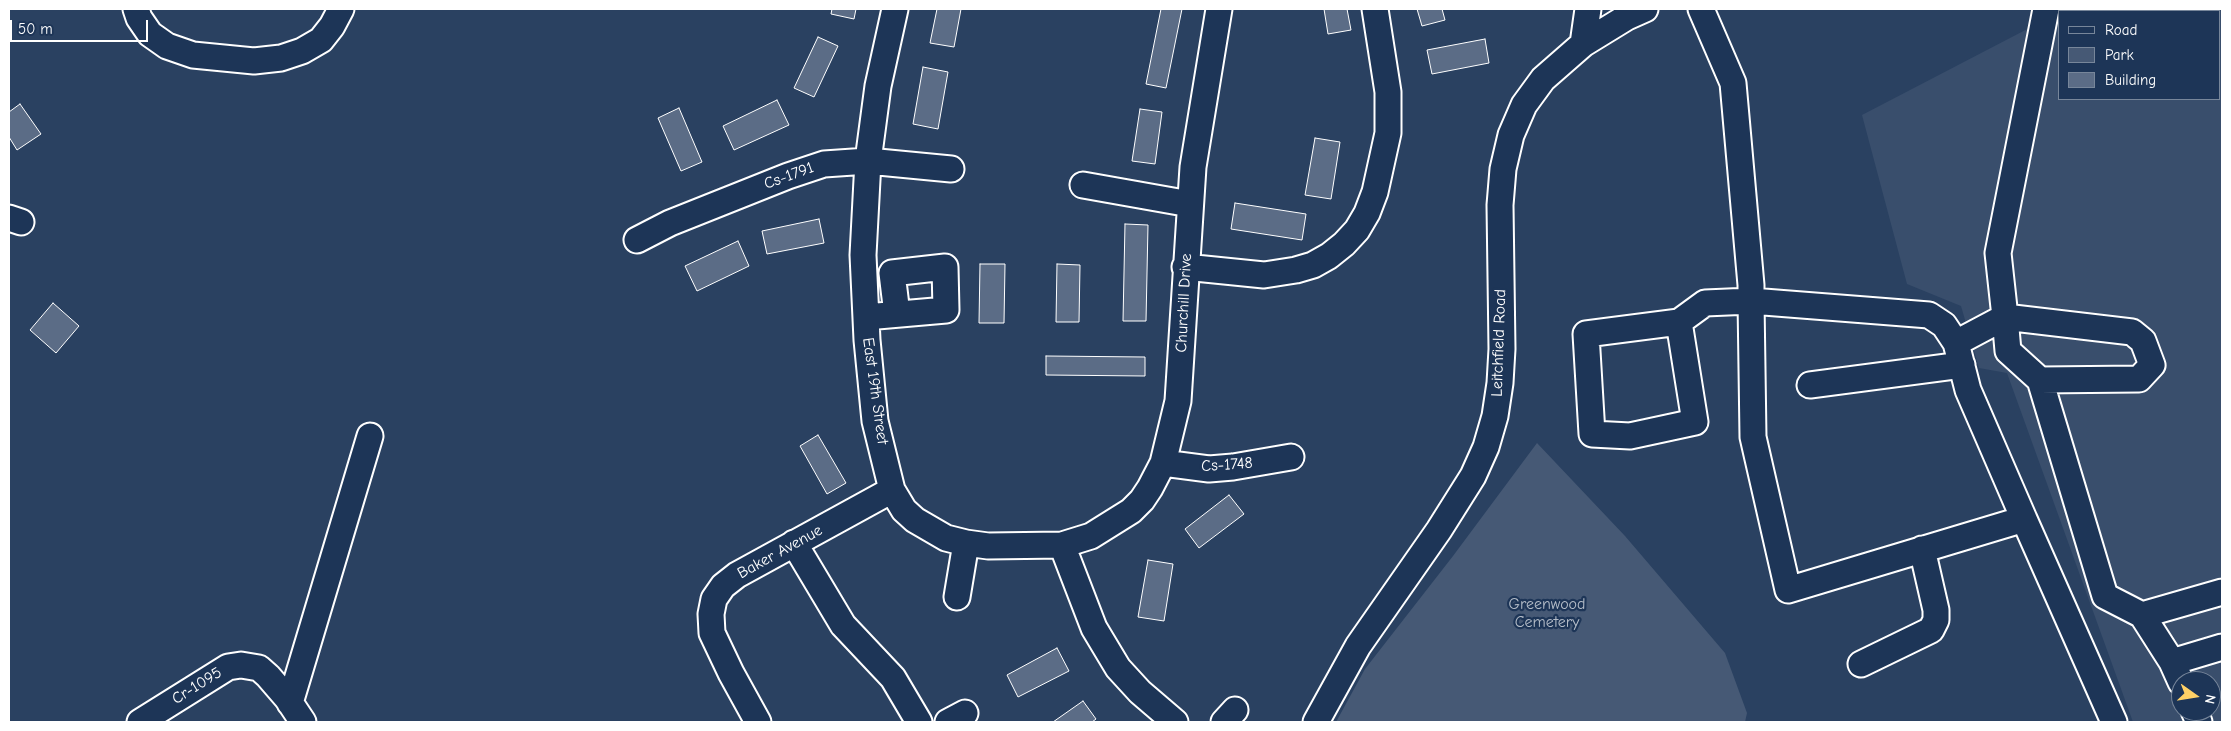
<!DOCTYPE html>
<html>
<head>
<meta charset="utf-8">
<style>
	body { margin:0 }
	#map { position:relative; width:2231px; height:731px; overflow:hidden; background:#2a4161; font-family:"Comic Neue",sans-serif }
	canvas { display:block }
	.frame { position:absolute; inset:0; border:10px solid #fff; pointer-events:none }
	.legend { position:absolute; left:2058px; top:10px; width:162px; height:90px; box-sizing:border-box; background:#1d3557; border:1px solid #77869a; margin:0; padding:6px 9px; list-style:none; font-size:15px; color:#fff }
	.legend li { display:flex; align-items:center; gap:10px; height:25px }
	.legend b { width:25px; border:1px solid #77869a }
	.north { position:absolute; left:2171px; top:671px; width:50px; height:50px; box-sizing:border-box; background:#1d3557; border:1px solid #77869a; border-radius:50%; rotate:103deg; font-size:14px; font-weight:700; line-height:20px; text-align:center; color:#fff }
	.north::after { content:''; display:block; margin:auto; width:18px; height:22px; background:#ffd166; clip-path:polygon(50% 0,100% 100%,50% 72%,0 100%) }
	.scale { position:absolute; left:10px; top:20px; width:138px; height:22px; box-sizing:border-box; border:2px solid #fff; border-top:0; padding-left:6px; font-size:15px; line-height:18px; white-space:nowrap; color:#fff; -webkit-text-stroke:4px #1d3557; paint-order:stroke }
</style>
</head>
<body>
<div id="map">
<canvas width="2231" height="731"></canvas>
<div class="frame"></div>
<ul class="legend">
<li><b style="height:6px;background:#1d3557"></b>Road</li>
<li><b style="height:14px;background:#465975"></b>Park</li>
<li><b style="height:14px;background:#5b6c86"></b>Building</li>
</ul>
<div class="north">N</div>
<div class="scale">50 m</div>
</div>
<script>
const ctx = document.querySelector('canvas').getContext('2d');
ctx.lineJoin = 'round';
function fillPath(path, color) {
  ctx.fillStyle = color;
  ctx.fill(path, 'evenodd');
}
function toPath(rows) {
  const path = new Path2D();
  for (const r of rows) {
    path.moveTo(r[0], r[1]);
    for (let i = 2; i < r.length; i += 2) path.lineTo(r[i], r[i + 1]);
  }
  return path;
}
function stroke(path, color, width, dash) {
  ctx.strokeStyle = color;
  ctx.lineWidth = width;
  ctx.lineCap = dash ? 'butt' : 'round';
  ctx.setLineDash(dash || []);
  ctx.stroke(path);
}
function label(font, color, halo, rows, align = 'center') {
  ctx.font = font + ' "Comic Neue",sans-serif';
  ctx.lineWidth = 4.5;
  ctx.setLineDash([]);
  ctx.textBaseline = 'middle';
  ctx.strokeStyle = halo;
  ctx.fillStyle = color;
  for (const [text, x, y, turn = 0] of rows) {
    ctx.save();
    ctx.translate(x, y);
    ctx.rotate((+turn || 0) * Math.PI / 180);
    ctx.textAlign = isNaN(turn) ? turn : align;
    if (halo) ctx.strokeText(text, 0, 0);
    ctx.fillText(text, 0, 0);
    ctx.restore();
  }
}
const built = toPath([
	[2066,9,2222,9,2222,722,2133,722,2007,373,1979,368,1961,306,1907,284,1862,115,2060,12,2060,99,2220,99,2220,11,2061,11],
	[2181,681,2211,681,2211,711,2181,711]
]);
const green = toPath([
	[1537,443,1625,536,1725,653,1747,713,1745,722,1336,722,1365,669,1453,556]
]);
const building = toPath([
	[832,9,856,9,854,19,831,14,832,9],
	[937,9,961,9,954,47,930,43,937,9],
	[1161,9,1182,9,1166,88,1146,84,1161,9],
	[1324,9,1347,9,1351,30,1328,34,1324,9],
	[1417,9,1442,9,1445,20,1422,26,1417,9],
	[818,37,838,46,814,97,794,88,818,37],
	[1485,39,1489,63,1432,74,1427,50,1485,39],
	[923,67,948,72,938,129,913,124,923,67],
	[777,100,789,125,734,150,723,126,777,100],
	[20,104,41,134,17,150,9,137,9,112,20,104],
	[679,108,702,162,681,171,658,118,679,108],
	[1140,109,1162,112,1155,164,1132,161,1140,109],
	[1315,138,1340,142,1331,199,1305,195,1315,138],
	[1235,203,1306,214,1302,240,1231,229,1235,203],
	[819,219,824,243,767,254,762,231,819,219],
	[1125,224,1148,225,1146,321,1123,321,1125,224],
	[738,241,749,266,697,291,685,266,738,241],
	[980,264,1005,264,1004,323,979,323,980,264],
	[1057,264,1080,265,1079,322,1056,322,1057,264],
	[53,303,79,326,56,353,30,330,53,303],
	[1046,356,1145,357,1145,376,1046,375,1046,356],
	[818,435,846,483,827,494,800,446,818,435],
	[1229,495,1244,514,1199,548,1185,529,1229,495],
	[1148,560,1173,564,1164,621,1138,617,1148,560],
	[1057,648,1069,671,1018,697,1007,675,1057,648],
	[1083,701,1096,719,1092,722,1053,722,1083,701]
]);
const minor = toPath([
	[136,9,139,18,150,34,167,46,193,55,254,61,281,58,302,51,321,40,332,26,341,9],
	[895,9,878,86,868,161,863,255,867,340,875,421,892,490,904,510,915,520,946,538,966,543,988,546,1062,545,1091,536,1131,511,1142,500,1150,488,1163,463,1178,401,1193,167,1219,9],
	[1583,44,1588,9],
	[1083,185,1190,204],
	[9,218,21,222],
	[637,240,670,223,788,176,824,164,868,161,951,169],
	[1185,267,1264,275,1296,270,1313,265,1329,256,1344,244,1357,230,1367,213,1375,192,1388,133,1388,92,1375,9],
	[866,317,946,310,945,267,892,273,897,314],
	[1679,322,1695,422,1630,436,1592,434,1586,334,1679,322,1705,303,1751,301,1929,315,1944,325,1956,343,1968,390,2024,519,1788,590,1753,437,1751,301,1751,285,1733,83,1701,9],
	[1956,343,2005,317,2132,332,2143,341,2152,365,2139,379,2040,380,2008,351,2005,317,1998,253,2046,9],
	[2040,380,2105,596,2142,615,2172,662,2181,682],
	[1810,385,1962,365],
	[1163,463,1209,469,1233,467,1291,457],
	[2024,519,2114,722],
	[794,543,843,625,893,678,919,722],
	[1062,545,1094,628,1118,668,1140,692,1175,722],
	[957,597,966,543],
	[2142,615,2222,592],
	[2172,662,2222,647],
	[1861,664,1931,630,1936,620,1936,610,1922,549],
	[290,703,370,436],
	[2194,711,2199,722],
	[140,722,228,667,241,665,259,668,268,676,287,698,303,722],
	[758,722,731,673,712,633,711,614,714,599,723,586,737,575,892,490],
	[948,722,965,713],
	[1224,722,1235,710],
	[1316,722,1358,646,1439,530,1473,476,1486,447,1495,416,1500,383,1502,349,1500,205,1503,169,1511,135,1524,105,1543,79,1583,44,1627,17,1645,9]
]);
const streetNames = [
	["Cs-1791",789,176,-20],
	["Churchill Drive",1184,303,-87],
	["Leitchfield Road",1499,343,-88],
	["East 19th Street",875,391,82],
	["Cs-1748",1227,465,-4],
	["Baker Avenue",780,552,-29],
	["Cr-1095",197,686,-32]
];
const parkNames = [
	["Greenwood",1547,604],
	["Cemetery",1547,622]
];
fillPath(built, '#394e6c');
fillPath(green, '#465975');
fillPath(building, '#5b6c86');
stroke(building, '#fff', 1);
stroke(minor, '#fff', 29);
stroke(minor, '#1d3557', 25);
label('16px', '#fff', '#1d3557', streetNames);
label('16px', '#b5bdc8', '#1d3557', parkNames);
</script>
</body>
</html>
